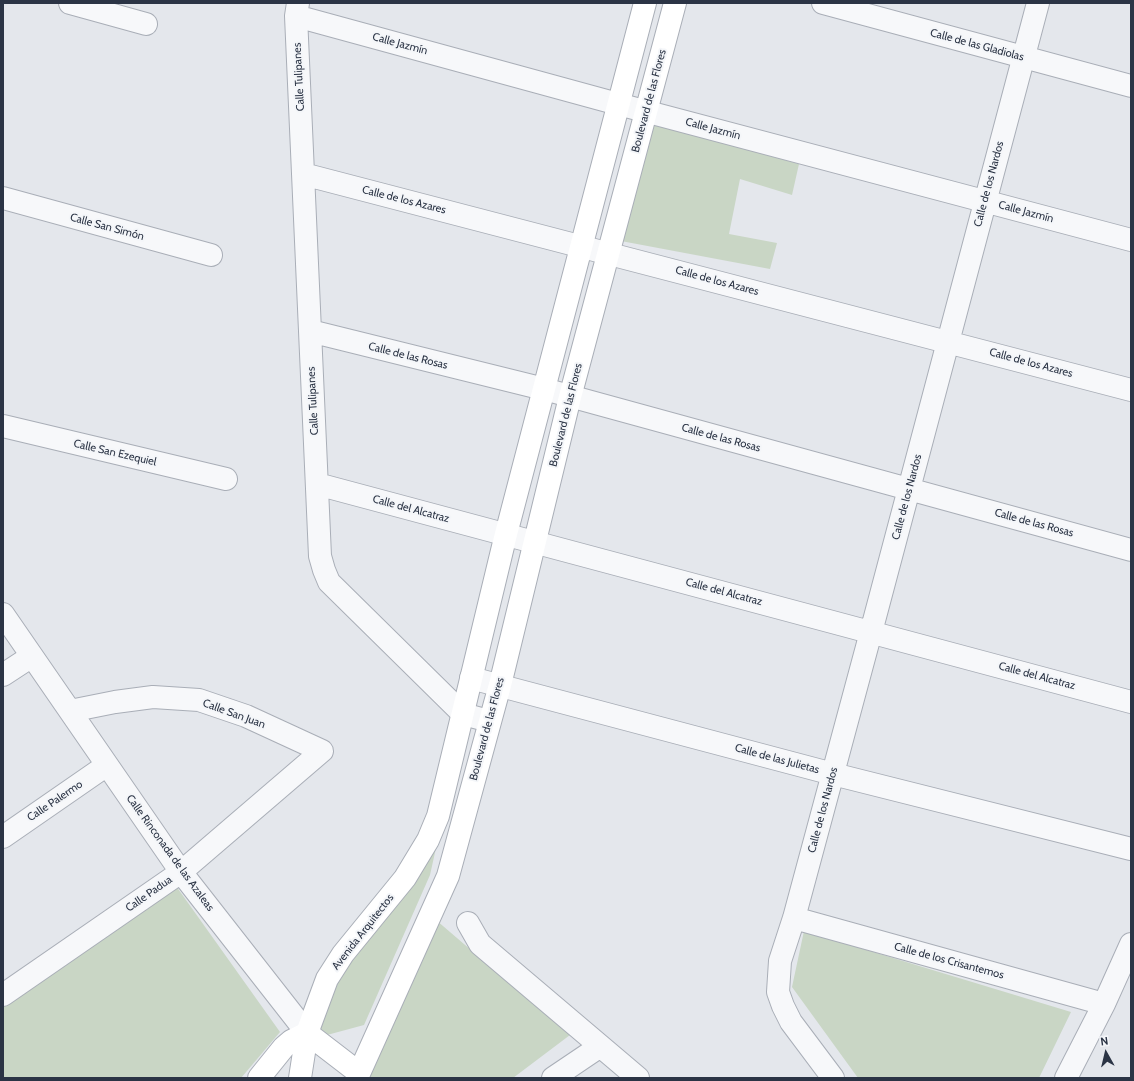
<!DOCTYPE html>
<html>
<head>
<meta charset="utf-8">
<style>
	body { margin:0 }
	#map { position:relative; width:1134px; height:1081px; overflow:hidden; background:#e4e7ec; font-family:Cabin,sans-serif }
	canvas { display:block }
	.frame { position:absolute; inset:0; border:4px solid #2b3445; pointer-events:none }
	.north { position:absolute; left:1086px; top:1033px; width:40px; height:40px; -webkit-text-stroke:3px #f4f6f9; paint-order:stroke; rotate:352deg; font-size:11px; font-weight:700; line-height:16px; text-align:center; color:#2b3445 }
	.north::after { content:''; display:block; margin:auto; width:14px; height:18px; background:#2b3445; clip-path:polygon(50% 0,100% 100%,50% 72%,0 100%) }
</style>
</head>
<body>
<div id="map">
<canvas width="1134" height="1081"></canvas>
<div class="frame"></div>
<div class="north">N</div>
</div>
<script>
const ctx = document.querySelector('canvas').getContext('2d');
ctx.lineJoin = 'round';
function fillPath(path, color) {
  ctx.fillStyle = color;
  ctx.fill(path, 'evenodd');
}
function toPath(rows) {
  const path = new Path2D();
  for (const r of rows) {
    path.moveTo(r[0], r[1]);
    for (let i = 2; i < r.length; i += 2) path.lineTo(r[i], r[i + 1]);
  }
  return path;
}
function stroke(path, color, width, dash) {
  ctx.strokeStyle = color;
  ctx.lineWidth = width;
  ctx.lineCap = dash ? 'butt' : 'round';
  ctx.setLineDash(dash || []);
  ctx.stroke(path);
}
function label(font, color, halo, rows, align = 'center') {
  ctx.font = font + ' Cabin,sans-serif';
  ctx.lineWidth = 4;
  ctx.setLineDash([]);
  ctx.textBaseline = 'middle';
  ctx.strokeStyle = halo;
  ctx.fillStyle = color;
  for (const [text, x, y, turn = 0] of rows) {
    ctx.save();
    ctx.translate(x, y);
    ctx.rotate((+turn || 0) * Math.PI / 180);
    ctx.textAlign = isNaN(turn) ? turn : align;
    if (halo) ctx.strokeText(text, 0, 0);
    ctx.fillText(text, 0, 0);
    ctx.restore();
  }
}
const green = toPath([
	[654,124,799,164,792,195,740,179,729,234,777,243,770,269,621,241],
	[438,839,430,875,364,1025,327,1035,315,1027,331,983],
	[176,886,280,1032,241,1078,3,1078,3,1006],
	[436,920,570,1035,513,1078,364,1078],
	[804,931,1071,1012,1039,1078,858,1078,792,987]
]);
const street = toPath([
	[70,3,146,24],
	[298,3,296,16,320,556,324,570,329,582,463,714,489,721],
	[823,3,1131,86],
	[296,16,618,104,1131,240],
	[303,174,1131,390],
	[3,198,211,255],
	[310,331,544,389,1131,550],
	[3,426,226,479],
	[317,484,1131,702],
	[3,614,181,872,307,1033],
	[3,675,32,656],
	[471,678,833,774,1131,849],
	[3,837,107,765],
	[794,918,1104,1004],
	[468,923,480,944,638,1078],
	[3,995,181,872,322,751,246,716,199,700,153,697,115,702,70,711],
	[553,1078,599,1047],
	[833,1078,791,1022,783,1006,778,992,780,961,794,918,871,632,1038,3],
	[1066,1078,1104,1004,1131,944]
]);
const secondary = toPath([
	[307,1033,359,1073],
	[259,1078,284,1047,291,1041,307,1033],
	[300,1078,307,1033,327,979,343,954,405,878,428,840,438,816,506,534,645,3],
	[357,1078,448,876,500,685,570,397,675,3]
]);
const streetNames = [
	["Calle Jazmín",400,44,15],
	["Calle de las Gladiolas",977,45,15],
	["Calle Tulipanes",299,77,-93],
	["Boulevard de las Flores",649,101,-75],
	["Calle Jazmín",713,129,15],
	["Calle de los Nardos",989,184,-75],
	["Calle de los Azares",404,200,14],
	["Calle Jazmín",1026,212,15],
	["Calle San Simón",107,227,15],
	["Calle de los Azares",717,281,15],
	["Calle de las Rosas",408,356,14],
	["Calle de los Azares",1031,363,15],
	["Calle Tulipanes",313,401,-93],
	["Boulevard de las Flores",566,415,-76],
	["Calle de las Rosas",721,438,15],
	["Calle San Ezequiel",115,453,13],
	["Calle de los Nardos",907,497,-75],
	["Calle del Alcatraz",411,509,15],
	["Calle de las Rosas",1034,523,15],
	["Calle del Alcatraz",724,592,15],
	["Calle del Alcatraz",1037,676,15],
	["Calle San Juan",234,714,20],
	["Boulevard de las Flores",487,729,-75],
	["Calle de las Julietas",777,759,15],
	["Calle Palermo",55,801,-34],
	["Calle de los Nardos",823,810,-75],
	["Calle Rinconada de las Azaleas",170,853,54],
	["Calle Padua",149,894,-35],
	["Avenida Arquitectos",363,932,-52],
	["Calle de los Crisantemos",949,961,15]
];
fillPath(green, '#c9d6c5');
stroke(street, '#a9aeb7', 24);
stroke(secondary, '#a9aeb7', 24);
stroke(street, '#f7f8fa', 22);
stroke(secondary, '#fff', 22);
label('11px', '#2b3445', '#f4f6f9', streetNames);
</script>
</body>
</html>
